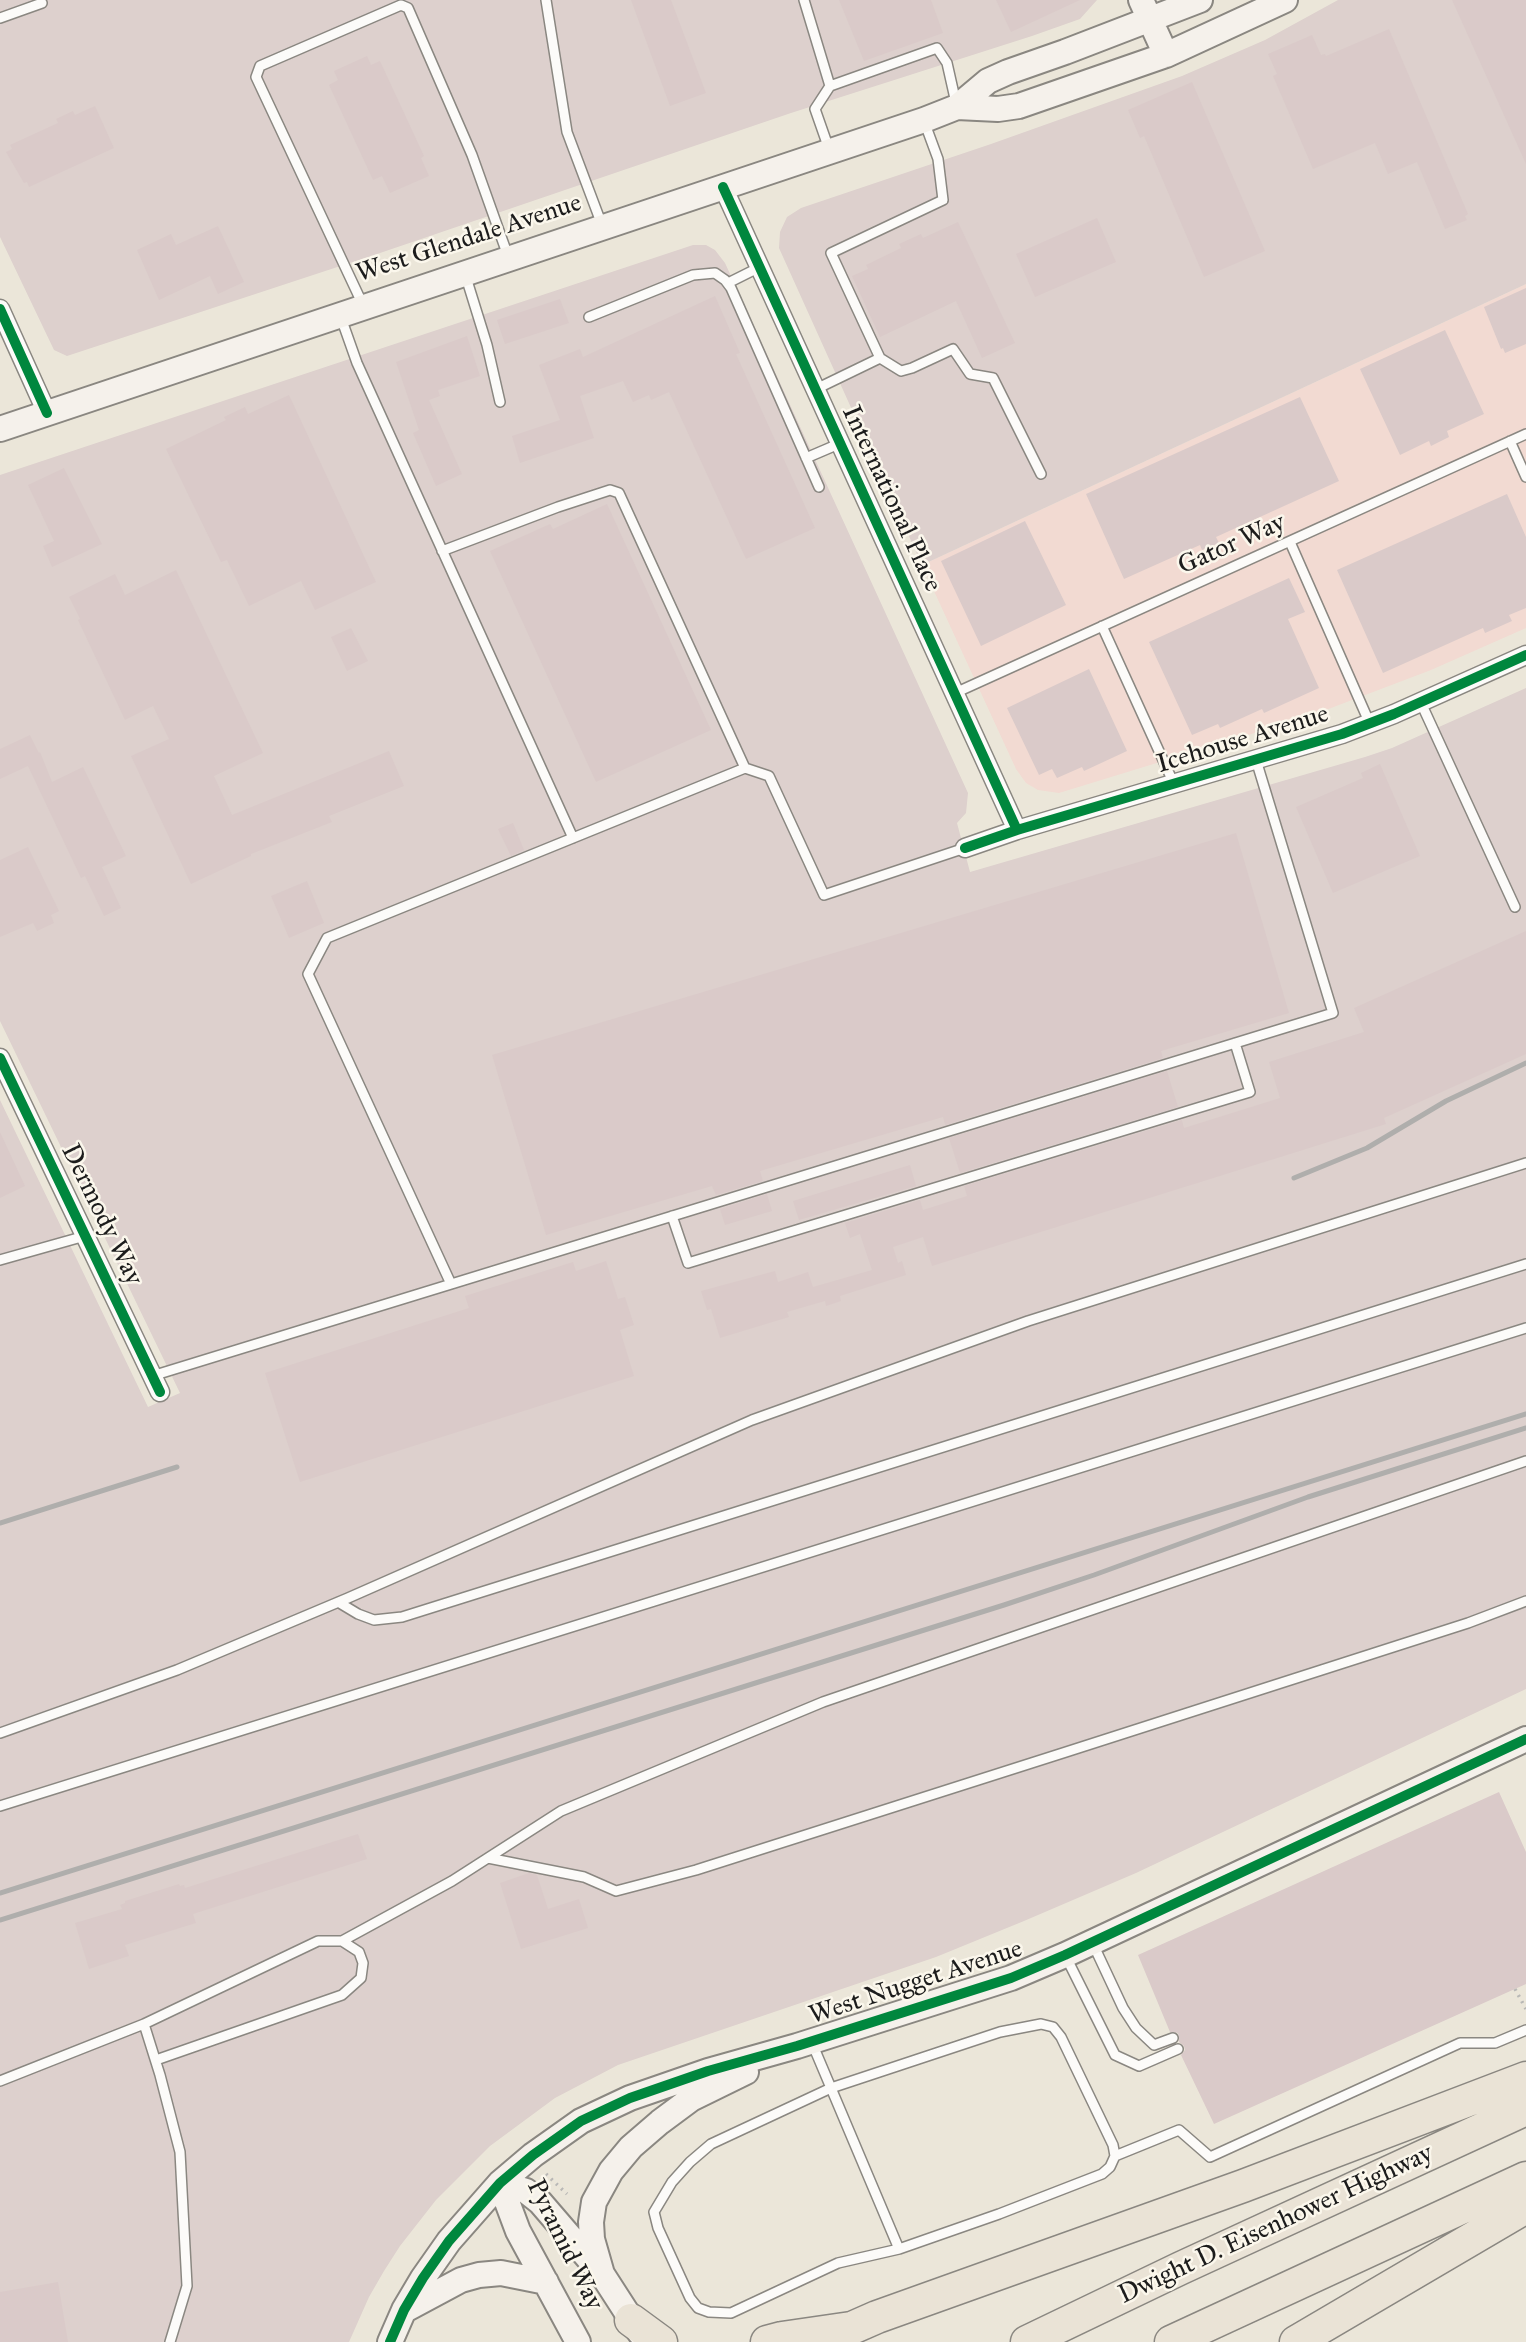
<!DOCTYPE html>
<html>
<head>
<meta charset="utf-8">
<style>
	body { margin:0 }
	canvas { display:block; background:#ebe6d9 }
</style>
</head>
<body>
<canvas width="1526" height="2342"></canvas>
<script>
const ctx = document.querySelector('canvas').getContext('2d');
ctx.lineJoin = 'round';
function fillPath(path, color) {
  ctx.fillStyle = color;
  ctx.fill(path, 'evenodd');
}
function toPath(rows) {
  const path = new Path2D();
  for (const r of rows) {
    path.moveTo(r[0], r[1]);
    for (let i = 2; i < r.length; i += 2) path.lineTo(r[i], r[i + 1]);
  }
  return path;
}
function stroke(path, color, width, dash) {
  ctx.strokeStyle = color;
  ctx.lineWidth = width;
  ctx.lineCap = dash ? 'butt' : 'round';
  ctx.setLineDash(dash || []);
  ctx.stroke(path);
}
function label(font, color, halo, rows, align = 'center') {
  ctx.font = font + ' "IM FELL Great Primer",serif';
  ctx.lineWidth = 5;
  ctx.setLineDash([]);
  ctx.textBaseline = 'middle';
  ctx.strokeStyle = halo;
  ctx.fillStyle = color;
  for (const [text, x, y, turn = 0] of rows) {
    ctx.save();
    ctx.translate(x, y);
    ctx.rotate((+turn || 0) * Math.PI / 180);
    ctx.textAlign = isNaN(turn) ? turn : align;
    if (halo) ctx.strokeText(text, 0, 0);
    ctx.fillText(text, 0, 0);
    ctx.restore();
  }
}
const built = toPath([
	[1526,284,1526,628,1431,670,1310,716,1059,793,1038,790,1026,783,1016,769,922,565]
]);
const industrial = toPath([
	[0,0,1097,0,1080,19,1032,36,791,113,383,252,67,356,54,350,0,237],
	[1338,0,1526,0,1526,284,922,565,779,248,780,232,787,217,801,208,991,144,1182,76,1265,40],
	[693,245,706,245,715,250,725,263,968,793,966,813,957,823,970,872,1365,757,1392,748,1526,688,1526,1689,1136,1873,1024,1921,936,1957,618,2065,555,2098,490,2146,436,2200,400,2246,384,2271,369,2297,349,2342,0,2342,0,1100,148,1407,180,1393,0,1021,0,475]
]);
const building = toPath([
	[631,0,671,0,706,93,670,106],
	[839,0,931,0,943,33,864,61],
	[996,0,1080,0,1011,32],
	[1452,0,1526,0,1526,164],
	[1389,29,1468,214,1465,216,1467,220,1445,229,1417,162,1388,174,1375,143,1313,169,1273,76,1277,74,1268,54,1312,35,1321,55,1325,54,1326,56],
	[367,56,371,65,380,61,424,156,421,158,429,176,390,193,382,176,373,180,329,85,338,80,334,71],
	[1192,82,1265,251,1204,277,1144,136,1140,138,1128,110],
	[95,106,114,148,29,187,27,182,24,183,6,152,12,149,10,145,58,123,56,119,73,111,75,115],
	[1097,218,1116,262,1035,297,1016,254],
	[958,222,1015,343,982,358,956,301,880,337,852,276,868,269,866,265,901,248,899,244,921,234,923,238],
	[218,226,244,282,218,294,210,276,159,300,137,250,171,234,176,245],
	[1526,288,1526,344,1505,353,1503,348,1501,349,1484,307],
	[715,296,740,353,736,354,815,528,746,559,669,392,651,400,649,395,633,402,623,381,580,396,594,438,520,463,512,436,560,420,539,365,580,349,583,357],
	[560,299,569,323,505,344,497,320],
	[1445,330,1484,414,1447,431,1449,437,1431,446,1429,441,1400,455,1360,369],
	[467,336,480,376,438,390,440,396,429,400,462,474,436,486,413,433,419,430,396,362],
	[289,395,376,582,315,610,301,581,249,606,227,560,221,562,166,449,226,420,224,417,245,407,248,414],
	[1300,397,1339,481,1216,537,1219,543,1202,550,1200,545,1124,579,1086,494],
	[64,468,102,544,52,567,43,546,54,541,28,485],
	[1507,494,1526,537,1526,608,1509,615,1512,621,1485,633,1483,628,1383,673,1337,570],
	[607,504,711,730,596,782,490,551,550,524,553,529],
	[1025,521,1066,605,981,646,941,561],
	[176,570,263,753,214,776,232,815,389,751,404,786,329,816,332,822,251,854,251,856,191,884,131,756,169,739,153,706,125,720,78,620,80,619,69,597,115,574,125,595],
	[1289,578,1305,612,1288,619,1319,688,1264,713,1262,709,1220,728,1218,724,1192,735,1149,642],
	[351,628,368,661,347,671,331,637],
	[1089,669,1127,751,1084,771,1082,767,1057,778,1052,769,1039,775,1007,708],
	[30,735,39,753,40,752,52,782,83,767,126,856,102,867,121,908,104,916,85,876,81,878,28,766,0,779,0,749],
	[1380,764,1420,856,1333,893,1296,807,1363,778,1361,773],
	[513,823,524,850,511,856,498,829],
	[1236,833,1289,1013,1161,1051,1163,1058,945,1125,943,1117,760,1171,763,1181,716,1195,712,1186,546,1235,492,1055],
	[28,847,59,911,51,915,54,923,37,931,33,923,0,937,0,860],
	[307,881,324,923,289,938,271,896],
	[1526,931,1526,1054,1384,1118,1386,1124,932,1266,923,1237,893,1247,898,1263,902,1261,906,1275,840,1296,841,1301,826,1306,825,1301,787,1312,789,1317,720,1338,711,1309,707,1310,701,1291,775,1271,778,1282,808,1272,813,1287,872,1270,860,1234,850,1238,845,1223,920,1200,923,1210,967,1196,964,1186,1182,1120,1184,1128,1280,1098,1269,1062,1364,1032,1354,1008],
	[1167,1071,1178,1107,960,1173,949,1138],
	[0,1132,25,1186,0,1198],
	[910,1165,916,1186,799,1220,793,1201],
	[767,1194,772,1211,725,1225,720,1209],
	[606,1261,618,1299,625,1297,634,1325,620,1330,634,1376,300,1482,265,1373,469,1308,465,1296,573,1262,576,1271],
	[1499,1792,1526,1852,1526,1984,1214,2124,1181,2055,1185,2050,1184,2046,1179,2042,1178,2033,1170,2032,1138,1955],
	[358,1834,367,1859,193,1914,196,1923,125,1945,129,1956,89,1969,75,1923,122,1909,120,1905,125,1903,125,1901,179,1884,180,1886,184,1885,185,1888],
	[529,1873,537,1875,548,1909,579,1899,588,1928,521,1949,500,1883],
	[58,2282,68,2342,0,2342,0,2292]
]);
const path = toPath([
	[1515,1989,1526,2009],
	[546,2174,567,2194]
]);
const lane = toPath([
	[546,0,567,132,602,225],
	[804,0,830,86],
	[0,18,42,3],
	[829,149,815,109,830,86,937,48,947,63,956,103],
	[465,274,487,345,500,402],
	[728,283,760,267],
	[363,305,256,77,260,66,401,5,408,8,472,155,508,256],
	[340,315,357,363,573,838],
	[589,317,693,275,715,273,725,280,731,288,819,487],
	[880,358,901,371,912,368,953,349,970,374,993,378,1041,474],
	[816,389,880,358,831,253,943,200,938,159,924,121],
	[1510,441,1526,477],
	[806,458,841,443],
	[1290,542,1370,724],
	[442,551,558,507,610,490,619,493,745,768],
	[1102,626,1174,784],
	[955,693,1526,434],
	[1421,703,1515,907],
	[672,1216,688,1263,1250,1092,1235,1043],
	[0,1260,85,1236],
	[451,1284,308,974,327,938,745,768,769,776,824,895,965,848],
	[152,1376,1333,1013,1256,760],
	[338,1602,358,1614,374,1620,402,1617,1526,1264],
	[0,1733,177,1670,348,1598,752,1420,1028,1321,1526,1163],
	[0,1806,1526,1328],
	[488,1858,584,1877,616,1891,696,1870,1066,1752,1468,1623,1526,1601],
	[342,1941,452,1881,561,1811,823,1702,1526,1461],
	[1093,1944,1123,2008,1136,2028,1154,2045,1173,2038],
	[1066,1957,1115,2055,1139,2066,1178,2049],
	[144,2024,160,2075,180,2152,187,2286,170,2342],
	[1041,2024,1053,2027,1061,2037,1113,2145,1115,2156,1110,2167,1102,2174,999,2214,899,2249,838,2263,731,2313,709,2312,698,2308,690,2298,658,2228,654,2212,672,2182,690,2162,711,2144,831,2088,1000,2032,1041,2024],
	[812,2043,899,2249],
	[0,2081,144,2024,318,1941,342,1941,359,1952,363,1963,361,1978,342,1995,156,2060],
	[1115,2156,1179,2130,1210,2157,1460,2043,1495,2043,1526,2030]
]);
const street = toPath([
	[723,187,1017,830],
	[0,309,47,413],
	[965,848,1017,830,1342,734,1394,714,1526,655],
	[0,1058,160,1392]
]);
const secondary = toPath([
	[1141,0,1166,55],
	[957,107,998,109,1019,106,1166,55,1285,0],
	[0,429,924,120,957,107,988,81,1008,72,1065,52,1200,0],
	[500,2183,526,2191,540,2202,602,2274,640,2333],
	[500,2183,518,2231,578,2342],
	[602,2274,592,2239,591,2222,594,2202,611,2171,631,2147,660,2122,691,2099,746,2072],
	[405,2310,461,2280,479,2275,501,2273,546,2282],
	[390,2342,404,2310,423,2278,449,2241,500,2183,533,2155,581,2121,630,2098,708,2071,797,2046,1011,1978,1065,1955,1526,1739]
]);
const highway = toPath([
	[631,2320,661,2342],
	[767,2342,782,2338,851,2328],
	[829,2342,852,2328,877,2317,1243,2186,1526,2078],
	[1027,2342,1181,2268,1526,2109],
	[1171,2342,1526,2178],
	[1296,2342,1526,2207]
]);
const rail = toPath([
	[1294,1178,1367,1148,1446,1101,1526,1063],
	[0,1523,177,1467],
	[0,1893,1526,1414],
	[0,1920,1004,1605,1094,1575,1308,1497,1526,1428]
]);
const cycleway = toPath([
	[723,187,1017,830],
	[0,309,47,413],
	[965,848,1017,830,1342,734,1394,714,1526,655],
	[0,1058,160,1392],
	[390,2342,404,2310,423,2278,449,2241,500,2183,533,2155,581,2121,630,2098,708,2071,797,2046,1011,1978,1065,1955,1526,1739]
]);
const streetNames = [
	["West Glendale Avenue",469,239,-18],
	["International Place",891,499,65],
	["Gator Way",1232,545,-24],
	["Icehouse Avenue",1243,740,-17],
	["Dermody Way",101,1215,64],
	["West Nugget Avenue",916,1983,-18],
	["Dwight D. Eisenhower Highway",1276,2225,-25],
	["Pyramid Way",564,2245,64]
];
fillPath(built, '#f2dad2');
fillPath(industrial, '#ddd0cd');
fillPath(building, '#dacac9');
stroke(lane, '#8a8781', 12);
stroke(street, '#8a8781', 21);
stroke(secondary, '#8a8781', 28);
stroke(highway, '#8a8781', 35);
stroke(path, '#b9b8b6', 3.5, [2, 5]);
stroke(lane, '#fcfbf9', 9);
stroke(street, '#fcfbf9', 18);
stroke(secondary, '#f5f1eb', 24);
stroke(highway, '#eae3d6', 32);
stroke(rail, '#afaeac', 5);
stroke(cycleway, '#00873e', 10);
label('26px', '#1c1c1c', '#fbf7ec', streetNames);
</script>
</body>
</html>
